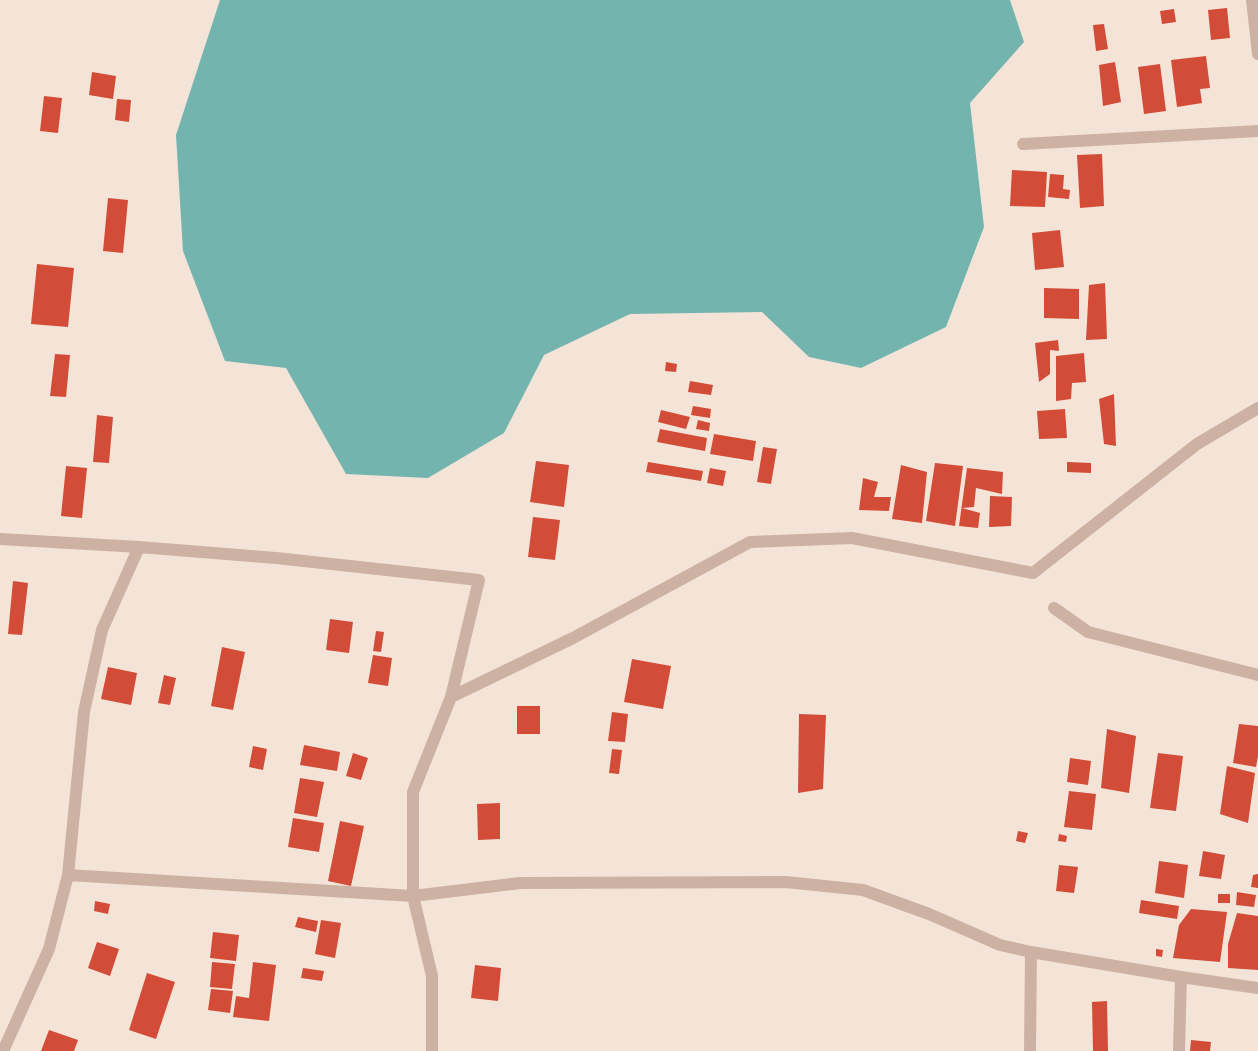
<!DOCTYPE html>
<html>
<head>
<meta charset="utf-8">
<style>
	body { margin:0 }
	canvas { display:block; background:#f4e4d8 }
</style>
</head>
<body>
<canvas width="1258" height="1051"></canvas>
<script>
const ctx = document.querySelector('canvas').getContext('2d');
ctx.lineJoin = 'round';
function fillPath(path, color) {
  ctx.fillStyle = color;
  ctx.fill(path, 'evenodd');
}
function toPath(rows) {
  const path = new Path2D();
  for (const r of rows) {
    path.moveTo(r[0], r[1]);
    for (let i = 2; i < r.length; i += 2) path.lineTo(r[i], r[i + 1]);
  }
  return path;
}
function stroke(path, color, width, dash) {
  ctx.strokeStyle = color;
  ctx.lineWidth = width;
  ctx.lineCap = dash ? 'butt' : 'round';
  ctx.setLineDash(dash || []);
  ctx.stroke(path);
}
const water = toPath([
	[220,0,1010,0,1024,42,970,103,984,227,946,327,861,368,809,357,762,312,630,314,544,355,504,433,428,478,346,474,286,368,225,361,183,251,176,135]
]);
const building = toPath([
	[1227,8,1230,38,1211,40,1208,10],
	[1174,9,1176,22,1162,24,1160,11],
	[1104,24,1108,49,1096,51,1093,25],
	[1206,56,1210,88,1200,89,1202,103,1177,107,1171,60],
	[1115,62,1121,102,1103,106,1099,65],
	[1160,64,1166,111,1144,114,1138,67],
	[92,72,116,76,113,99,89,95],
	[44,96,62,98,58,133,40,131],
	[117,99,131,100,129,122,115,120],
	[1102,154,1104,206,1080,208,1077,155],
	[1012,170,1047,172,1045,207,1010,206],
	[1050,174,1064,175,1063,189,1070,190,1069,199,1048,197],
	[108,198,128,200,123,253,103,251],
	[1060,230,1064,267,1035,270,1032,233],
	[37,264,74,268,68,327,31,324],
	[1105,283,1107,339,1086,340,1089,285],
	[1044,288,1079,289,1079,319,1044,318],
	[1058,340,1059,351,1050,350,1050,374,1039,382,1035,343],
	[1084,353,1086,382,1072,383,1071,399,1056,401,1056,356],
	[55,354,70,355,66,397,50,396],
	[666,362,677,364,676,372,665,371],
	[690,381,713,385,711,395,688,392],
	[1114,394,1116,446,1104,444,1099,399],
	[693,406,711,409,710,418,691,415],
	[1065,409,1067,438,1039,439,1037,411],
	[661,410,690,417,686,429,658,422],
	[97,415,113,417,109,463,93,462],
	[698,420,710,423,709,431,696,429],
	[660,429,707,438,705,451,657,442],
	[714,434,756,441,753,461,710,454],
	[763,447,777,449,771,484,757,482],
	[536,461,569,465,564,507,530,502],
	[648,462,703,471,701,481,646,472],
	[1067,462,1091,463,1091,473,1067,472],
	[935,463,963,466,955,526,926,521],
	[901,465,927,472,922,523,892,519],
	[66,466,87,468,82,518,61,516],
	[710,468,726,471,723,486,707,483],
	[967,468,1003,472,1002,494,976,488,974,507,962,508,980,513,978,528,959,526],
	[863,478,878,482,874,497,891,497,889,511,859,510],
	[990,496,1012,497,1011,526,989,527],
	[533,517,560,520,555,560,528,557],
	[13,581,28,583,22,635,8,634],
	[330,619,353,622,349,653,326,650],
	[376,631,384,632,381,652,373,651],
	[222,647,245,652,233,710,211,706],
	[373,655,392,658,388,686,368,683],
	[632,659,671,666,663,709,624,702],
	[108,667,137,673,131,705,101,699],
	[164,675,176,678,170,705,158,703],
	[517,706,540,706,540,734,517,734],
	[612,712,628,714,625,742,608,741],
	[799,714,826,715,823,789,798,793],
	[1239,724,1258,726,1258,756,1256,767,1233,763],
	[1107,729,1136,736,1129,793,1101,788],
	[304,745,340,752,337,771,300,765],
	[253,746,267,749,263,770,249,767],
	[612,749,622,750,619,774,609,773],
	[353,753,368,758,361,780,346,776],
	[1158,753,1183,756,1176,811,1150,808],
	[1070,758,1091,761,1088,785,1067,782],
	[1227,766,1255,773,1248,823,1220,814],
	[300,778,324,782,317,817,294,813],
	[1069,791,1096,794,1092,830,1064,827],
	[500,803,500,839,478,840,477,804],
	[293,818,324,823,319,852,288,847],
	[340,821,364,826,351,886,328,881],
	[1018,831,1028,833,1025,843,1016,841],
	[1059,834,1067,836,1066,842,1058,841],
	[1203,851,1225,855,1221,879,1199,876],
	[1159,861,1188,865,1184,898,1155,893],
	[1059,865,1078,867,1074,893,1056,891],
	[1258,874,1258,888,1251,887,1253,875],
	[1237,892,1256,895,1254,907,1236,905],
	[1218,894,1230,894,1230,903,1218,903],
	[1141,900,1179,906,1177,919,1139,913],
	[95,901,110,904,108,914,94,911],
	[1191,909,1227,912,1220,962,1173,958,1179,925],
	[1237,913,1258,916,1258,970,1228,968,1228,944],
	[298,917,318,921,316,932,295,927],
	[321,920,341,923,335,958,315,954],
	[213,932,239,935,236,961,210,958],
	[97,942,119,949,110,976,88,968],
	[1156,949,1163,950,1162,957,1156,956],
	[212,962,235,964,232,989,210,987],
	[253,962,276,965,269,1021,233,1017,236,996,249,998],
	[475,965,501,968,498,1001,471,998],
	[303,968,324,971,322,981,301,978],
	[147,973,175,982,156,1039,129,1030],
	[211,989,233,991,230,1013,208,1010],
	[1107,1001,1108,1051,1093,1051,1092,1002],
	[49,1030,78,1040,74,1051,41,1051],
	[1191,1040,1211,1042,1210,1051,1190,1051]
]);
const minor = toPath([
	[1252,0,1258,54],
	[1023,144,1258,131],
	[0,539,139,547,276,558,479,580,451,697,413,792,413,896,432,976,432,1051],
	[1054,608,1088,632,1258,675],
	[451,697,573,638,750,542,852,538,1033,573,1197,444,1258,408],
	[68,875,413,896,520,883,786,882,863,890,929,914,1000,945,1031,952,1181,977,1258,988],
	[3,1051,49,949,68,875,84,712,102,630,139,547],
	[1030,1051,1031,952],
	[1179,1051,1181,977]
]);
fillPath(water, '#74b4af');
fillPath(building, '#d24c38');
stroke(minor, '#cdb2a3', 12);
</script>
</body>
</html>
